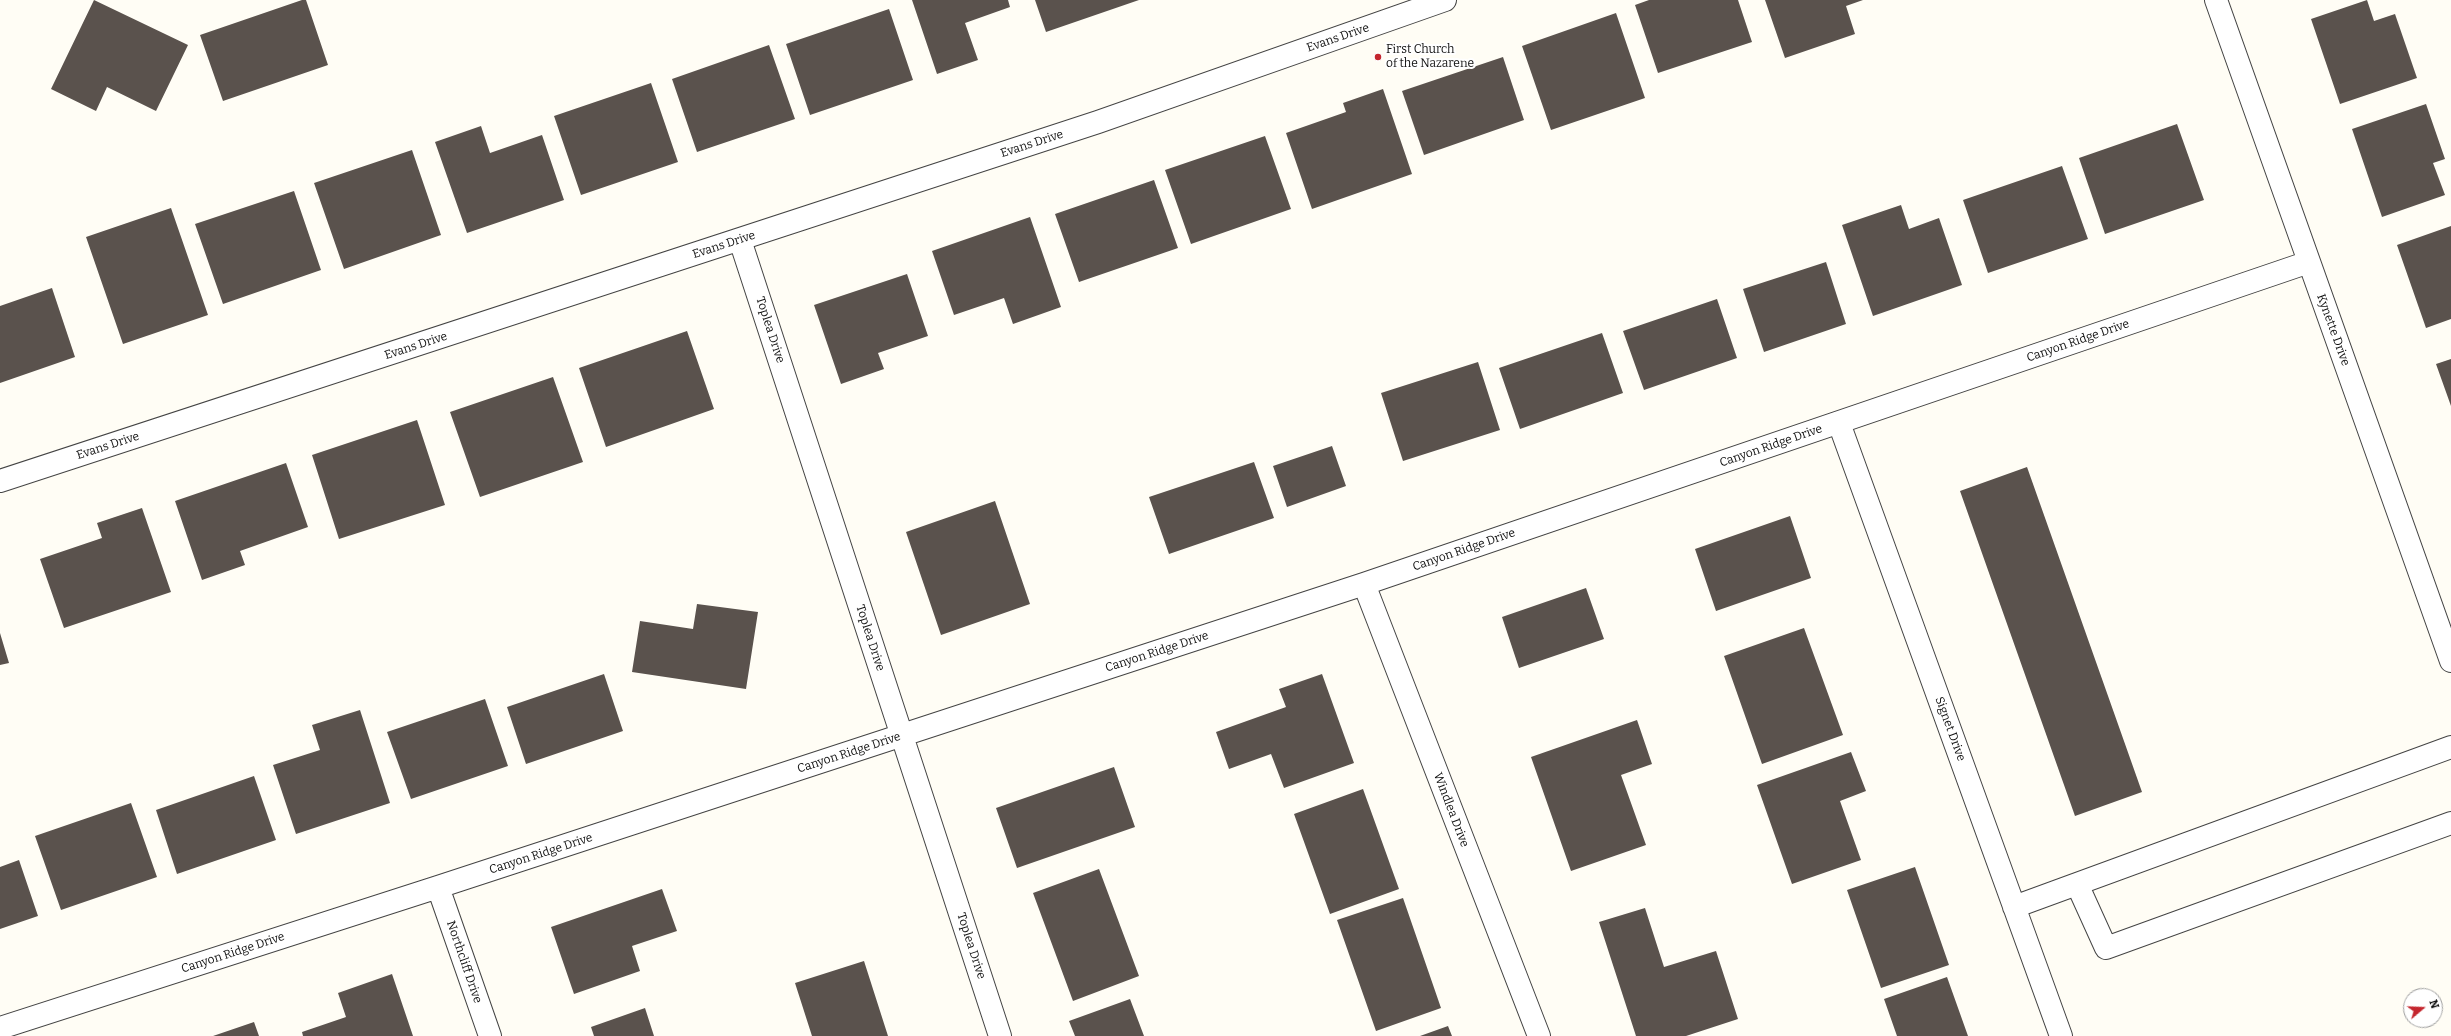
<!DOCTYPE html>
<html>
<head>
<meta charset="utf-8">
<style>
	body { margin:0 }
	#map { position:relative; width:2451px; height:1036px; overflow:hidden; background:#fffdf5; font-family:Bitter,serif }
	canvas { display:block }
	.north { position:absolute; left:2403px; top:988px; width:40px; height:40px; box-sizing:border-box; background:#fff; border:1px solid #a0a0a0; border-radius:50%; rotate:71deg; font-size:11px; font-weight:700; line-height:16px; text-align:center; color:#111 }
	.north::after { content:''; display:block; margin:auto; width:14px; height:18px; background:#c4262e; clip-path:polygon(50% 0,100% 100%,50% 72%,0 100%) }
</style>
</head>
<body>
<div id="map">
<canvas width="2451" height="1036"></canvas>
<div class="north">N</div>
</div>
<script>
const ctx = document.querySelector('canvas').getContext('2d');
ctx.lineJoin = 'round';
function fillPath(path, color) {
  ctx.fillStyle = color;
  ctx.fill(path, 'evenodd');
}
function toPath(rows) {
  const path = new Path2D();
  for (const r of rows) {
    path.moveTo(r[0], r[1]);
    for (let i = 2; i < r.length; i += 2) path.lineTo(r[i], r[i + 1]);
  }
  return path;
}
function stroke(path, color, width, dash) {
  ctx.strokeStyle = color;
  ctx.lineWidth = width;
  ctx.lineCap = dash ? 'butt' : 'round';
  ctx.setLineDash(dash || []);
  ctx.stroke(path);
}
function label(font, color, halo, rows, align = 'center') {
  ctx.font = font + ' Bitter,serif';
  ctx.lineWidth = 4;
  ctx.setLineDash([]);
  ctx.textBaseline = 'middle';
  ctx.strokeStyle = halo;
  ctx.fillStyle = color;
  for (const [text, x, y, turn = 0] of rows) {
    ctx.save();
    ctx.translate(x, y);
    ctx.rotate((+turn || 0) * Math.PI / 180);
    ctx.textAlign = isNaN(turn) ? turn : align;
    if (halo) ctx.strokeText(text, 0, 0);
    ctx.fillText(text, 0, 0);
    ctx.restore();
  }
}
const building = toPath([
	[94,0,188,45,156,111,107,87,96,111,51,89],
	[302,0,306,0,328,65,223,101,200,35],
	[912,0,1008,0,1010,7,965,23,978,60,937,74],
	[1035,0,1139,0,1046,32],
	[1649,0,1738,0,1752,42,1658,73,1635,5],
	[1765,0,1863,0,1846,6,1855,34,1785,58],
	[2367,0,2374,21,2395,14,2417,78,2340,104,2311,19],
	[889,9,913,80,810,115,786,44],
	[1616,13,1645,98,1551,130,1522,46],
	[769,45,795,119,697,152,672,79],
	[1503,57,1524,120,1424,155,1402,91],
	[651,83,678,162,581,195,554,116],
	[1383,89,1412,174,1312,209,1286,133,1346,112,1343,103],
	[2426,104,2445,159,2433,163,2445,195,2382,217,2352,129],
	[2177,124,2204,200,2105,234,2079,158],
	[481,126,490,153,542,135,564,200,467,233,435,142],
	[1265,136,1291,209,1191,244,1165,170],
	[412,150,441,235,344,269,314,183],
	[2062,166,2088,239,1988,273,1963,200],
	[1154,180,1178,248,1079,282,1055,214],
	[294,191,321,270,223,304,195,224],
	[1901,205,1909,229,1939,218,1962,285,1873,316,1842,225],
	[171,208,208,315,123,344,86,237],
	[1030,217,1061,307,1013,324,1004,298,954,315,932,251],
	[2451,226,2451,319,2426,328,2397,245],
	[1826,262,1846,324,1764,352,1743,289],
	[907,274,928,336,878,353,884,369,841,384,814,305],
	[52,288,75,357,0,383,0,306],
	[1717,299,1737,358,1644,390,1623,331],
	[687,331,714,409,606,447,579,368],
	[1602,333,1623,393,1520,429,1499,368],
	[2451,359,2451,406,2436,364],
	[1478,362,1500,430,1403,461,1381,393],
	[553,377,583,462,480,497,450,412],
	[417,420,445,505,339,539,312,455],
	[1332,446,1346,486,1287,507,1273,466],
	[1254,462,1274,518,1169,554,1149,497],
	[286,463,308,527,240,551,245,565,202,580,175,501],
	[2027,467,2142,792,2075,816,1960,491],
	[995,501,1030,604,941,635,906,532],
	[142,508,171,592,64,628,40,559,102,538,97,523],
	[1790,516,1811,578,1716,611,1695,549],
	[1586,588,1604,639,1519,668,1502,617],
	[697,604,758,612,746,689,632,672,640,621,693,629],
	[1804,628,1843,735,1762,764,1724,656],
	[0,633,9,663,0,665],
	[604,674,623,731,526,764,507,707],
	[1322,674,1354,763,1284,788,1271,754,1229,769,1216,732,1286,707,1279,689],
	[485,699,508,766,411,799,387,732],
	[360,710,390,803,296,834,273,765,320,750,312,725],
	[1637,720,1652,764,1621,775,1646,845,1571,871,1531,757],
	[1851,752,1866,791,1840,801,1861,860,1792,884,1757,785],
	[1114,767,1135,827,1017,868,996,808],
	[254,776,276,840,177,874,156,810],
	[1363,789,1399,889,1330,914,1294,814],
	[131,803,157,877,61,910,35,836],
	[19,860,38,916,0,929,0,867],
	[1915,867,1949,965,1881,988,1847,890],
	[1099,869,1139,976,1073,1001,1033,893],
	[662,889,677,931,632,946,640,971,574,994,551,927],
	[1403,898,1441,1008,1376,1031,1337,920],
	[1645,908,1664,967,1716,951,1738,1019,1686,1036,1636,1036,1599,922],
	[864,961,888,1036,812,1036,795,983],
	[392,974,413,1036,303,1036,302,1032,346,1017,338,993],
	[1947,977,1968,1036,1897,1036,1884,999],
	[1130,999,1144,1036,1075,1036,1069,1021],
	[645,1008,654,1036,594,1036,591,1027],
	[254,1022,259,1036,213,1036],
	[1448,1026,1452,1036,1420,1036]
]);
const minor = toPath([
	[2216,0,2451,661],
	[740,240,1000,1036],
	[1839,423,2061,1036],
	[0,481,1098,122,1445,0],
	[1364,584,1539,1036],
	[2077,884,2106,948,2451,823],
	[438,887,490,1036],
	[2014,907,2451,747],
	[0,1028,438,887,1364,584,2309,262]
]);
const markers = [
	[1378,57,4,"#c4262e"]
];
const streetNames = [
	["Evans Drive",1338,38,-19],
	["Evans Drive",1032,144,-18],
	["Evans Drive",724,245,-18],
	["Toplea Drive",770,330,72],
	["Kynette Drive",2333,330,70],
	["Canyon Ridge Drive",2078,341,-19],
	["Evans Drive",416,346,-18],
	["Evans Drive",108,446,-18],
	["Canyon Ridge Drive",1771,446,-19],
	["Canyon Ridge Drive",1464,550,-19],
	["Toplea Drive",870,638,72],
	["Canyon Ridge Drive",1157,652,-18],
	["Signet Drive",1950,729,70],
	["Canyon Ridge Drive",849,753,-18],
	["Windlea Drive",1451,810,69],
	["Canyon Ridge Drive",541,854,-18],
	["Toplea Drive",971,946,72],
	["Canyon Ridge Drive",233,953,-18],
	["Northcliff Drive",464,962,71]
];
const poiNames = [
	["First Church",1386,50],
	["of the Nazarene",1386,64]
];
fillPath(building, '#5a524d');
stroke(minor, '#444', 24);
stroke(minor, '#fff', 22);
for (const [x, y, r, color] of markers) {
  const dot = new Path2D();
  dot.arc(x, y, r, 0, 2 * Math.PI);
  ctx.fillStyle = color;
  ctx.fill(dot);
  stroke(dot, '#fff', 1.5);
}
label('12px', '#111', '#fff', streetNames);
label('12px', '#111', '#fff', poiNames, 'left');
</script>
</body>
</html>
